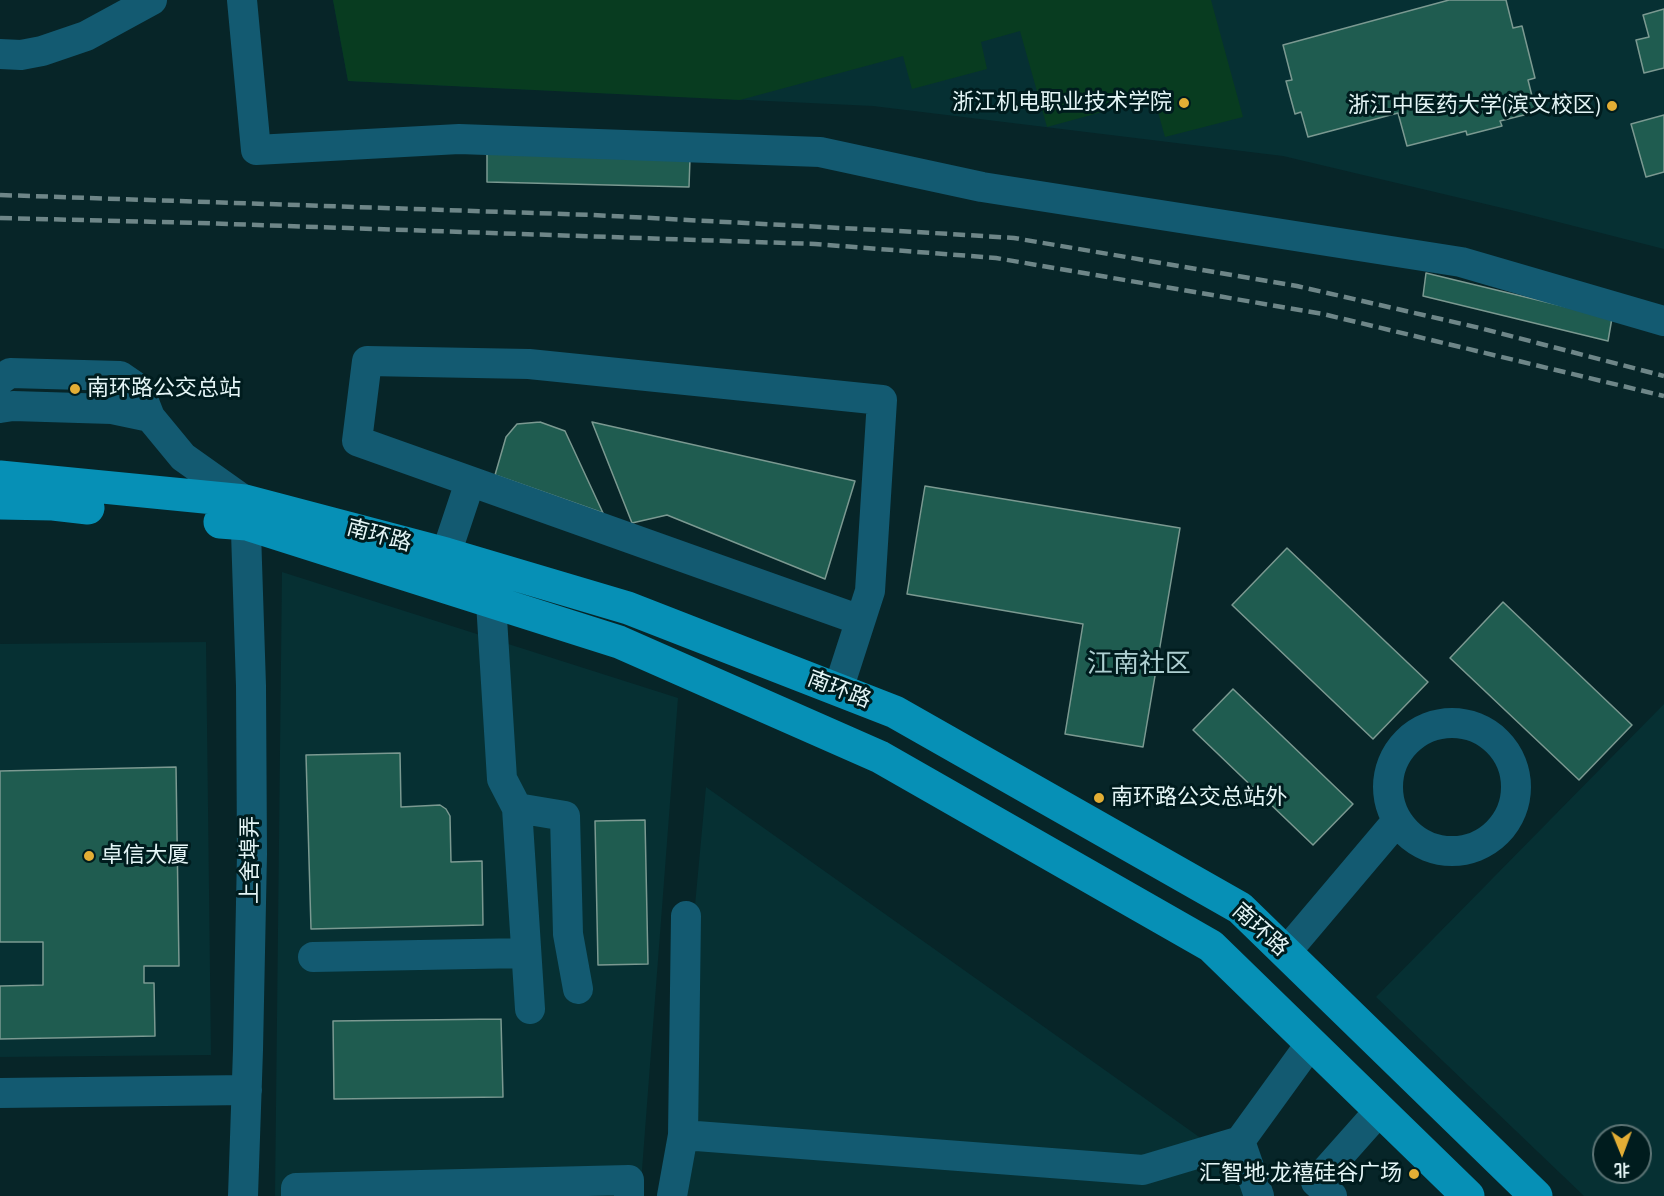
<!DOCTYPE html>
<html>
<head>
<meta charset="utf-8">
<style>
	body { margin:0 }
	#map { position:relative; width:1664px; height:1196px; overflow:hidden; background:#072528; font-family:"PT Sans Narrow","Noto Sans SC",sans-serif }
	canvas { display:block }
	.north { position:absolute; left:1592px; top:1124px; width:60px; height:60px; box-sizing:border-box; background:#001c1e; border:2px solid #5b7374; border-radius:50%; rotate:179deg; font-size:16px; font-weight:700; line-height:24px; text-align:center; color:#e4f5f6 }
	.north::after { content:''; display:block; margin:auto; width:21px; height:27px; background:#e3ae35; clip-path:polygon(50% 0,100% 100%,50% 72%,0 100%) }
</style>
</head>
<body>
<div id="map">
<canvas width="1664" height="1196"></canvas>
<div class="north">北</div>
</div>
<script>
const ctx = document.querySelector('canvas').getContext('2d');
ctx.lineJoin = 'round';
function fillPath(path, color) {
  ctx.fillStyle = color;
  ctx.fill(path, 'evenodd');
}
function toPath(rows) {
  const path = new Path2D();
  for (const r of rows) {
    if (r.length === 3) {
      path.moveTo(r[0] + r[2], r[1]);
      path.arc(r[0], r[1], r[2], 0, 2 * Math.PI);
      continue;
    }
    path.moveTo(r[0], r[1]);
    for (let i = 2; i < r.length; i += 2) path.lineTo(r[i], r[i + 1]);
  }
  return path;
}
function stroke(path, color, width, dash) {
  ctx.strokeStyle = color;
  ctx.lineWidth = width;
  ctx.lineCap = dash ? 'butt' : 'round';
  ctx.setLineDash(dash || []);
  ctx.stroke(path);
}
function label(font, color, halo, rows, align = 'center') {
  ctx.font = font + ' "PT Sans Narrow","Noto Sans SC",sans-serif';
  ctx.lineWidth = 6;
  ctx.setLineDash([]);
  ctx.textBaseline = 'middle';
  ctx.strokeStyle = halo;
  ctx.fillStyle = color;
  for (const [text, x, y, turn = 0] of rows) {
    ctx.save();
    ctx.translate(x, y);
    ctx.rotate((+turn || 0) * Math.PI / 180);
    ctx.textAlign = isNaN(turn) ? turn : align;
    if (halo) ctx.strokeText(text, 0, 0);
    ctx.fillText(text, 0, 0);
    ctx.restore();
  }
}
const built = toPath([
	[333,0,1664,0,1664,249,1515,211,1283,156,873,106,348,81],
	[282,572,678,698,640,1196,275,1196],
	[206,642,211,1055,0,1057,0,644],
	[1664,704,1664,1196,1584,1196,1376,997],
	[1604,1136,1640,1136,1640,1172,1604,1172],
	[706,787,1257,1178,1254,1196,668,1196]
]);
const green = toPath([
	[333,0,1211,0,1243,117,1165,137,1154,98,1047,127,1020,31,981,42,987,69,912,89,903,56,740,100,348,81]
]);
const building = toPath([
	[1449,0,1506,0,1513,28,1522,26,1535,78,1528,80,1536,112,1500,121,1502,126,1467,135,1466,131,1407,146,1398,113,1308,137,1301,112,1295,114,1286,81,1292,80,1283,45,1449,0],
	[1664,9,1664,68,1644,73,1636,40,1649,37,1643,15,1664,9],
	[1664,115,1664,172,1646,177,1631,124,1664,115],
	[487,153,690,158,689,187,487,182,487,153],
	[1426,273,1612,318,1608,341,1423,296,1426,273],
	[540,422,565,431,603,513,495,475,506,437,517,424,540,422],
	[592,422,855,481,825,579,667,515,632,523,592,422],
	[925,486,1180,528,1143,747,1065,734,1083,624,907,594,925,486],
	[1287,548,1428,682,1373,739,1232,605,1287,548],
	[1503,602,1632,725,1579,780,1450,658,1503,602],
	[1233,689,1353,804,1313,845,1193,730,1233,689],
	[400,753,401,807,440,805,446,809,450,816,451,862,482,861,483,925,311,929,306,755,400,753],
	[176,767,179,966,144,966,144,983,154,983,155,1036,0,1039,0,986,43,985,43,942,0,942,0,771,176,767],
	[645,820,648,964,598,965,595,821,645,820],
	[501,1019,503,1097,334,1099,333,1021,501,1019]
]);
const minor = toPath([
	[242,0,256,150,459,139,820,152,982,187,1461,262,1664,321],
	[0,54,21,55,42,51,86,36,152,0],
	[0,380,10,373,120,376,139,389,150,417,183,457,245,501,251,686,252,854,248,1050,243,1196],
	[0,408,13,406,112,409,150,417],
	[446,554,470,482],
	[491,602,502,779,517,808,565,816,568,934,578,989],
	[838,690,870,591,882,400,529,364,367,361,357,441,860,620],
	[1452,787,64],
	[517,808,530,1009],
	[1286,952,1391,828,1399,824],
	[313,957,526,953],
	[0,1093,247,1090],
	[683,1135,1143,1170,1240,1141,1311,1043],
	[1240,1141,1259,1196],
	[296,1196,296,1188,629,1180,629,1196],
	[672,1196,683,1135,686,916],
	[1332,1196,1316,1182,1380,1110]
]);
const major = toPath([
	[0,477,245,501,446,554,628,608,895,712,1240,908,1536,1196],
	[0,503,53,504,88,508],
	[220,522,247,524,619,642,880,757,1211,946,1468,1196]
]);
const rail = toPath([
	[0,195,593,215,917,232,1014,238,1297,286,1480,328,1664,376],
	[0,218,199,223,815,244,996,258,1323,314,1664,396]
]);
const markers = [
	[1184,103,6,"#e3ae35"],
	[1612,106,6,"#e3ae35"],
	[75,389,6,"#e3ae35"],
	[1099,798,6,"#e3ae35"],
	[89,856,6,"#e3ae35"],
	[1414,1174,6,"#e3ae35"]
];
const poiNames = [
	["浙江机电职业技术学院",1172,103],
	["浙江中医药大学(滨文校区)",1600,106],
	["南环路公交总站",87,389,"left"],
	["南环路公交总站外",1111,798,"left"],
	["卓信大厦",101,856,"left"],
	["汇智地·龙禧硅谷广场",1402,1174]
];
const streetNames = [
	["南环路",379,536,15],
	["南环路",839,690,21],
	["上舍埠弄",251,860,-90],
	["南环路",1260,930,42]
];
const quarterNames = [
	["江南社区",1139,665]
];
fillPath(built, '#063033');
fillPath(green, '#083c20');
fillPath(building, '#1f5c50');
stroke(building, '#7b9991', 1.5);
stroke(minor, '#135a71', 30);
stroke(major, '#0690b6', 33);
stroke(rail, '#6e8688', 4.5, [12, 6]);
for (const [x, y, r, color] of markers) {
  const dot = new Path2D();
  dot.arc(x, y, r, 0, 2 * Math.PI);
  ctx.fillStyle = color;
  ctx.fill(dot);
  stroke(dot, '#001c1e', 2);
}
label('22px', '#e4f5f6', '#001c1e', poiNames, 'right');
label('22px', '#e4f5f6', '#001c1e', streetNames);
label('26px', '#aecfd1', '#001c1e', quarterNames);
</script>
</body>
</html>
